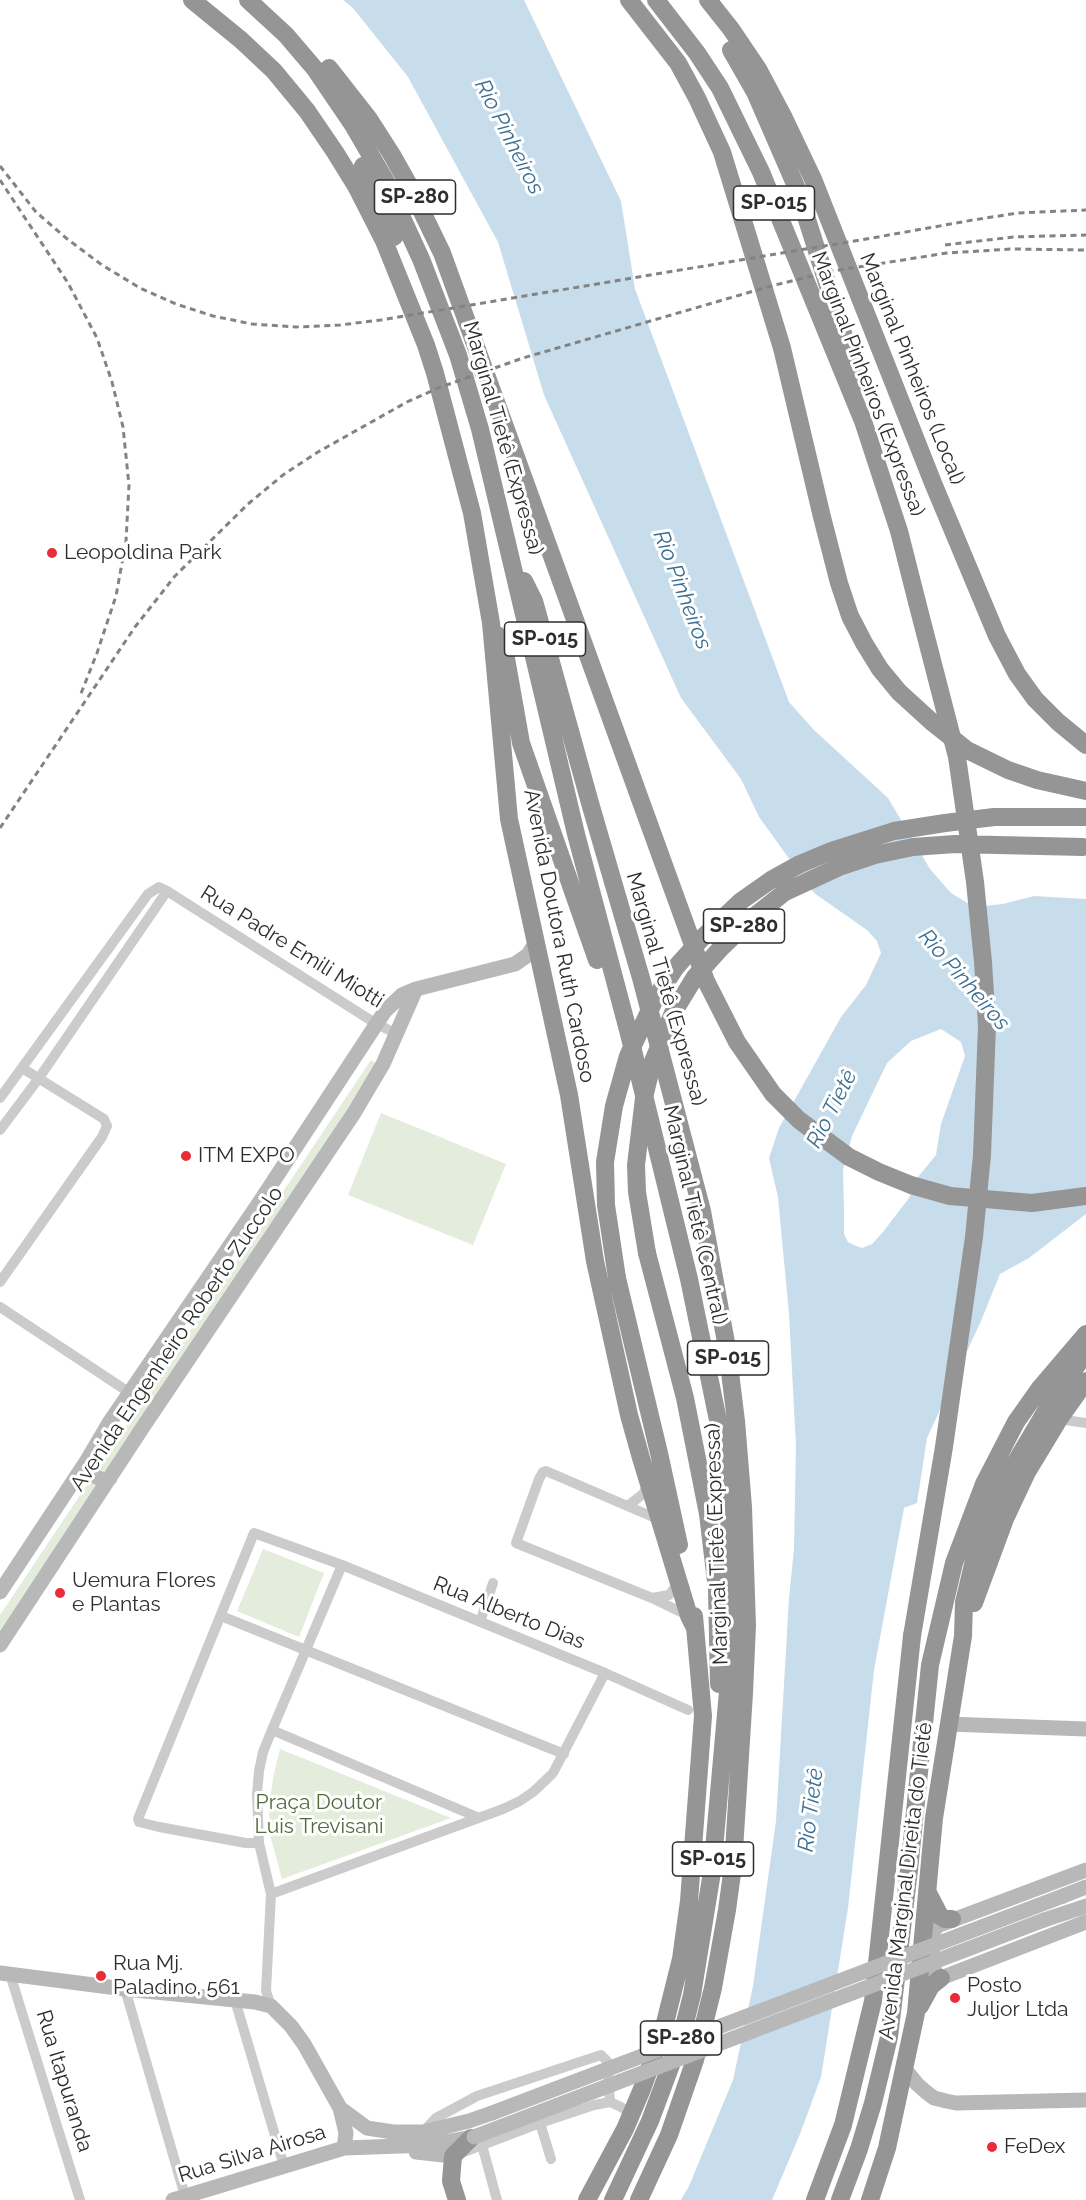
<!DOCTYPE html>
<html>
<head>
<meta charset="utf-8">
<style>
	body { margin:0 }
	canvas { display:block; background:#fff }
</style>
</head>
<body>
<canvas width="1086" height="2200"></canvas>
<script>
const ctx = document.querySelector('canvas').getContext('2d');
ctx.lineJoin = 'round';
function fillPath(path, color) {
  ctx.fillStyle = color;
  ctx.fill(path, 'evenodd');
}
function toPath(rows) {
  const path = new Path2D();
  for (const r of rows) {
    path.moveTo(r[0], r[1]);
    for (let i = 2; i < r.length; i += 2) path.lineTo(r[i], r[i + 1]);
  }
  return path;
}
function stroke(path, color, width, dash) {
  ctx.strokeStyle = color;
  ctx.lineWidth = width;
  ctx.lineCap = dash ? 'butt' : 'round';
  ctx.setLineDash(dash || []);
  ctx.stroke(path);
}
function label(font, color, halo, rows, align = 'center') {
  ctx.font = font + ' Raleway,sans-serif';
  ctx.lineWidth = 6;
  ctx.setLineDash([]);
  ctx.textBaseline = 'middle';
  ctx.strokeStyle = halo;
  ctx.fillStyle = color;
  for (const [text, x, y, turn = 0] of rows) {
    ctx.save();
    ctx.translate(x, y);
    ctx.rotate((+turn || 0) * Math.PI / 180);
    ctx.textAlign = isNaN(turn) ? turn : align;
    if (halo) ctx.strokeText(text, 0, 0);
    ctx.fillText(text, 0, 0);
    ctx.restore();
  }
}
const green = toPath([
	[371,1060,380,1066,0,1638,0,1615],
	[381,1113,506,1164,473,1245,348,1195],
	[263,1549,324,1573,299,1637,237,1611],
	[280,1749,451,1818,282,1879,270,1835,269,1808,273,1778]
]);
const water = toPath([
	[343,0,524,0,621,201,635,289,789,702,814,730,888,798,930,869,951,893,974,907,1003,904,1034,896,1086,899,1086,1214,1029,1258,1000,1274,981,1321,927,1438,917,1503,904,1508,874,1670,848,1908,821,2077,800,2134,772,2200,681,2200,689,2186,733,2080,753,1986,776,1821,789,1598,794,1549,796,1446,789,1314,778,1197,769,1158,779,1128,841,1017,866,985,881,953,877,941,867,930,814,893,759,817,741,779,681,698,544,395,498,242,408,77,353,8],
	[941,1029,961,1042,965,1056,941,1124,936,1155,918,1177,909,1198,883,1232,872,1244,862,1248,854,1245,848,1242,844,1234,844,1212,843,1170,852,1136,887,1063,911,1041]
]);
const street = toPath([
	[167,891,375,1023,397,1034],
	[0,1098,148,894,159,887,167,891,39,1078,0,1130],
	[0,1282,102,1137,107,1126,104,1119,22,1068],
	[0,1307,130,1393],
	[1059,1419,1086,1423],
	[629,1505,643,1494,649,1482],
	[660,1520,546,1471,543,1472,539,1479,516,1543,652,1598,689,1616],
	[652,1598,669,1595,679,1582],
	[221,1616,564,1754],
	[480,1622,493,1583],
	[272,1730,477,1817],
	[259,1843,246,1843,159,1827,139,1822,138,1819,254,1533,342,1565,605,1673,688,1710],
	[271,1894,503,1809,520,1801,533,1792,553,1773,605,1673],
	[10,1974,80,2200],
	[125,1989,185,2196],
	[235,2000,284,2166],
	[271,2006,266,1991,271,1894,259,1843,257,1794,259,1771,263,1752,272,1730,342,1565],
	[540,2123,551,2159],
	[423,2132,436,2118,477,2096,601,2055,607,2061,610,2102],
	[482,2145,497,2200],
	[461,2153,540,2123,594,2105,610,2102,621,2107,631,2114]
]);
const secondary = toPath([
	[86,1462,90,1474,103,1480,110,1478],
	[0,1592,86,1462,109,1423,259,1203,385,1011,402,995,416,989,515,964,528,955,536,942],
	[0,1645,143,1427,354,1113,383,1064,416,989],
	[948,1724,1086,1729],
	[1086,1870,937,1926,931,1936,934,1971,941,1978,1086,1922],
	[1063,1896,1086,1887],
	[1044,1920,1086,1906],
	[0,1973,125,1989,255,2002,271,2006,291,2026,304,2044,340,2108,367,2128,393,2132,423,2132,469,2121,492,2113],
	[904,2068,917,2084,926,2092,934,2098,946,2101,956,2103,1086,2100],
	[340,2108,346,2133,344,2148],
	[416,2152,453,2156],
	[173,2200,344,2148,429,2145,474,2137]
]);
const highway = toPath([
	[192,0,241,40,274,71,307,111,335,152,356,186,384,241,426,345,435,373,472,513,491,623,509,819,569,1095,595,1261,629,1415,641,1458,689,1616,695,1628],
	[248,0,286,35,315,69,353,125,385,180,403,220,421,259,458,355,480,429,576,834,629,1034,689,1279,721,1435,730,1531,733,1635,712,1872,692,1995,681,2038,650,2121,613,2200],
	[629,0,678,63,697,98,722,152,782,348,822,517,839,583,850,616,864,643,880,669,899,692,933,723,967,750,1008,770,1037,780,1086,791],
	[656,0,697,53,720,88,761,172,863,421,899,531,917,602],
	[708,0,731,29,758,69,784,118,813,179,933,483,997,636,1017,674,1035,699,1058,722,1086,745],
	[731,50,755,92,798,191,859,384],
	[329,68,369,119,392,155,410,187,442,253,706,981,737,1042,773,1094,799,1120,849,1157,879,1172,911,1185,950,1196,1032,1203,1086,1196],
	[363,166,373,185,394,237],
	[524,581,534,601,590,803,641,978,702,1211,727,1348,736,1421,743,1507,747,1625,744,1693,733,1866,727,1910,713,1988,695,2060,669,2135,639,2200],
	[497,635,504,647,521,743,597,960],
	[647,1253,685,1398,708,1514,717,1590,719,1684],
	[617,1278,659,1453,679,1545],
	[974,1603,1005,1519,1027,1472,1059,1419,1086,1381],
	[928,1893,940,1916,945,1919,952,1919],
	[920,2006,931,1986,941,1978],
	[457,2200,451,2181,453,2156,471,2138],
	[587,2200,625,2129,642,2089,663,2031,681,1959,689,1901,703,1716,694,1616],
	[815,2200,843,2125,873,2001,912,1636],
	[840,2200,859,2149,873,2103,889,2037,909,1870,930,1665,954,1563,984,1484,1016,1422,1040,1388,1086,1334],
	[870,2200,887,2148,916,2013,934,1818,963,1636,964,1602,976,1552,987,1520,1008,1475,1056,1394,1086,1353]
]);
const rail = toPath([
	[0,166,36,212,66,238,102,265,140,288,176,304,213,316,252,324,296,327,340,325,381,320,872,238,973,220,1018,213,1086,210],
	[0,180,68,283,97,338,112,382,123,427,129,485,126,541,116,596,97,653,80,696],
	[945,245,1013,237,1086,235],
	[0,828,135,627,175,576,248,504,283,475,318,452,407,402,438,388,523,358,771,286,833,271,947,253,1012,249,1086,250]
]);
const secondaryBridge = toPath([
	[492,2113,1063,1896],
	[474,2137,1044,1920]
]);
const highwayBridge = toPath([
	[647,1253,637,1192,636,1165,644,1098,652,1064,673,1013,695,977,720,949,752,918,785,892,839,867,875,855,913,847,955,844,1083,847],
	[617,1278,606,1205,605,1162,614,1106,628,1056,656,997,676,967,701,939,741,901,771,880,800,864,831,851,894,831,945,823,994,817,1086,817],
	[912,1636,944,1447,974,1237,982,1155,987,1026,983,962,975,882,957,757,917,602]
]);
const markers = [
	[52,553,6,"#e82d38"],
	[186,1156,6,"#e82d38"],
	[60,1593,6,"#e82d38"],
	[101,1976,6,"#e82d38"],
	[955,1998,6,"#e82d38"],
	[992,2147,6,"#e82d38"]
];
const shields = [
	[415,197,81],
	[774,203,81],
	[545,639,81],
	[744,926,81],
	[728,1358,81],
	[713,1859,81],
	[681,2038,81]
];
const shieldNames = [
	["SP-280",415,197],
	["SP-015",774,203],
	["SP-015",545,639],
	["SP-280",744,926],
	["SP-015",728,1358],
	["SP-015",713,1859],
	["SP-280",681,2038]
];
const streetNames = [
	["Marginal Pinheiros (Local)",912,369,68],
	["Marginal Pinheiros (Expressa)",868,384,69],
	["Marginal Tietê (Expressa)",503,438,74],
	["Avenida Doutora Ruth Cardoso",559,936,79],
	["Rua Padre Emili Miotti",292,947,32],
	["Marginal Tietê (Expressa)",666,989,74],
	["Marginal Tietê (Central)",695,1215,77],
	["Avenida Engenheiro Roberto Zuccolo",177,1339,-56],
	["Marginal Tietê (Expressa)",717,1544,-92],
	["Rua Alberto Dias",509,1613,22],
	["Avenida Marginal Direita do Tietê",906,1881,-83],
	["Rua Itapuranda",64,2081,73],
	["Rua Silva Airosa",252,2154,-17]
];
const poiNames = [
	["Leopoldina Park",64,553],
	["ITM EXPO",198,1156],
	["Uemura Flores",72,1581],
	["e Plantas",72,1605],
	["Rua Mj.",113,1964],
	["Paladino, 561",113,1988],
	["Posto",967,1986],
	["Juljor Ltda",967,2010],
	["FeDex",1004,2147]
];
const parkNames = [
	["Praça Doutor",319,1803],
	["Luis Trevisani",319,1827]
];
const waterNames = [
	["Rio Pinheiros",509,137,63],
	["Rio Pinheiros",682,590,69],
	["Rio Pinheiros",964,980,49],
	["Rio Tietê",832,1109,-63],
	["Rio Tietê",811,1810,-83]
];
fillPath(green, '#e4ecdb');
fillPath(water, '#c7ddec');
stroke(street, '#cbcbcb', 10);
stroke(secondary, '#b8b8b8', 15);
stroke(highway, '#959595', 18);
stroke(rail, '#838383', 3, [6, 4.5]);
stroke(secondaryBridge, '#b8b8b8', 15);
stroke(highwayBridge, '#959595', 18);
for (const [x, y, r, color] of markers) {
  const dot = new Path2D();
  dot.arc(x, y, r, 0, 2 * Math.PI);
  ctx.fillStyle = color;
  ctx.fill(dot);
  stroke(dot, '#fff', 2);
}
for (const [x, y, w] of shields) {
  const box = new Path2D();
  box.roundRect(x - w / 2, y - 17, w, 34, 4.5);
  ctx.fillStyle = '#fff';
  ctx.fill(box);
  stroke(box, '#2e2e2e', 1.5);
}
label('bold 20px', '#2e2e2e', null, shieldNames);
label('21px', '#2e2e2e', '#fff', streetNames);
label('21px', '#2e2e2e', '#fff', poiNames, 'left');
label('21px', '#506a3b', '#fff', parkNames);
label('italic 22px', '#3b6f91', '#fff', waterNames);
</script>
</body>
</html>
